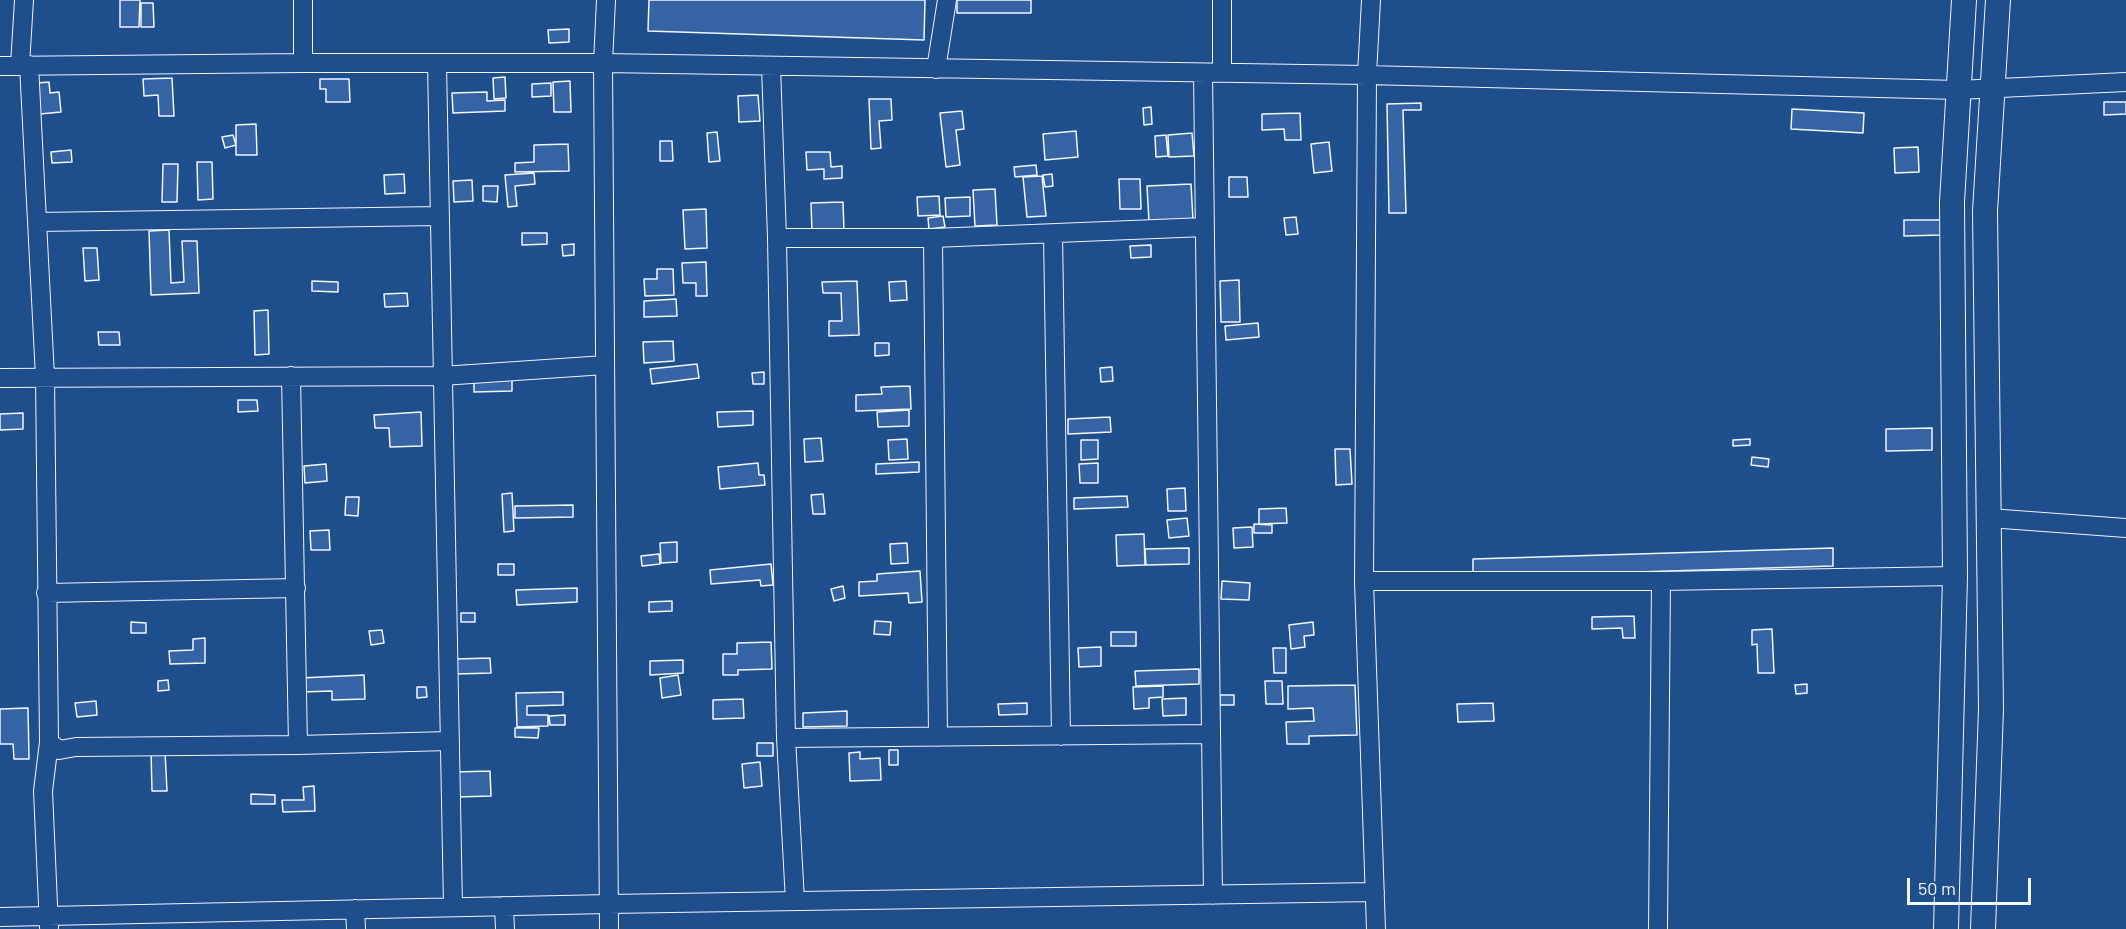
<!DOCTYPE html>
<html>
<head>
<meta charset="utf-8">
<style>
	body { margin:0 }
	#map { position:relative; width:2126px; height:929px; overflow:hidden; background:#1f4e8c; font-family:Barlow,sans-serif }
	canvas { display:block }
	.scale { position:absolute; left:1907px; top:878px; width:124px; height:27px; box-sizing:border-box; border:3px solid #f2f6ff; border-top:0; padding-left:8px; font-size:18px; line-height:21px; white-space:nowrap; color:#f2f6ff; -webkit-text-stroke:4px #1f4e8c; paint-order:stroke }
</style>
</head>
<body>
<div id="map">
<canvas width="2126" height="929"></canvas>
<div class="scale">50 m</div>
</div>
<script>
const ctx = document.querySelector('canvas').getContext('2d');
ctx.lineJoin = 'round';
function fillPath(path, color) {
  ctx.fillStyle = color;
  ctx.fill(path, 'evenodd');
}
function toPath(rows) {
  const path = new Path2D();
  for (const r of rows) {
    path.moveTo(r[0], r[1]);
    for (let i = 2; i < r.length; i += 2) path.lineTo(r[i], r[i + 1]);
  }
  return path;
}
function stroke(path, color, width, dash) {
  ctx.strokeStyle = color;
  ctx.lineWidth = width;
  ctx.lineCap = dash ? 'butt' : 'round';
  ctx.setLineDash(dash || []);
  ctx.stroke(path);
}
const building = toPath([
	[120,0,140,0,139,27,120,27,120,0],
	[649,0,925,0,924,40,648,31,649,0],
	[957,0,1031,0,1031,13,957,13,957,0],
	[141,3,153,3,154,27,141,27,141,3],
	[569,29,569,42,549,43,548,30,569,29],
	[505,77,506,98,494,99,493,78,505,77],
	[172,78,174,116,159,116,158,95,144,96,143,79,172,78],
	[320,79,349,79,350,102,326,102,326,89,320,89,320,79],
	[570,81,571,112,554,112,553,82,570,81],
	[49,82,50,93,59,92,61,112,40,114,37,83,49,82],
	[551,83,551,96,532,97,532,84,551,83],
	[487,92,487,101,505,100,505,111,453,113,452,93,487,92],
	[758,95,760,121,739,122,738,96,758,95],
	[869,99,891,99,892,120,879,121,881,148,871,149,869,99],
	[2104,102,2126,102,2126,114,2104,115,2104,102],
	[1421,103,1421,110,1403,110,1406,213,1389,213,1387,104,1421,103],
	[1151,107,1152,124,1144,125,1143,108,1151,107],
	[1792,109,1864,113,1863,133,1791,129,1792,109],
	[962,111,964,129,956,130,960,165,946,167,940,113,962,111],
	[1300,113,1301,140,1285,140,1284,129,1262,130,1262,114,1300,113],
	[256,124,257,155,236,155,236,125,256,124],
	[1076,131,1078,157,1045,160,1043,134,1076,131],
	[717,132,720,161,709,162,707,133,717,132],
	[1192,133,1194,156,1169,157,1168,135,1192,133],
	[233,135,236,145,225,148,222,137,233,135],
	[1166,135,1168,156,1156,157,1155,136,1166,135],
	[660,141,672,141,673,161,660,161,660,141],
	[1329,142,1332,171,1314,173,1311,144,1329,142],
	[568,144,569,171,515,172,515,163,534,162,534,145,568,144],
	[1918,147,1919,172,1895,173,1894,148,1918,147],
	[71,150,72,162,52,163,51,152,71,150],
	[806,152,830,152,831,167,842,166,842,178,824,179,824,169,807,170,806,152],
	[197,162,212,162,213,199,198,200,197,162],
	[163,164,178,164,177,202,162,202,163,164],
	[1036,165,1037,175,1015,177,1014,167,1036,165],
	[534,173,535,184,515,186,517,206,508,207,505,175,534,173],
	[404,174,405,193,385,194,384,175,404,174],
	[1052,174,1053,186,1045,187,1043,175,1052,174],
	[1042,176,1046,216,1027,217,1023,177,1042,176],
	[1229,177,1247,177,1248,197,1229,197,1229,177],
	[1119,179,1140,179,1141,209,1120,209,1119,179],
	[472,180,473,201,454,202,453,181,472,180],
	[1191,184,1193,220,1149,222,1147,186,1191,184],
	[483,186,498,186,497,202,483,201,483,186],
	[995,189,997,225,975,226,973,190,995,189],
	[939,196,940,215,918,216,917,197,939,196],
	[970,197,970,216,946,217,945,198,970,197],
	[843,202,844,231,812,232,811,203,843,202],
	[706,209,707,248,685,249,683,210,706,209],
	[943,216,945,227,929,229,928,218,943,216],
	[1296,217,1298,234,1286,235,1284,218,1296,217],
	[1904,220,1941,220,1941,235,1904,236,1904,220],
	[169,230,171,283,184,282,182,241,197,241,199,293,151,295,149,231,169,230],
	[522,233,547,233,547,244,522,245,522,233],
	[574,244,574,255,563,256,562,245,574,244],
	[1151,245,1151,257,1131,258,1130,246,1151,245],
	[83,248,97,248,99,280,85,281,83,248],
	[706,262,707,296,696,296,696,283,683,283,682,263,706,262],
	[657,269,673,269,674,295,645,296,644,279,657,279,657,269],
	[1239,280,1240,322,1221,322,1220,281,1239,280],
	[312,281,338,282,338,292,312,291,312,281],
	[857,281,859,335,829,336,829,321,842,321,841,293,823,293,822,282,857,281],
	[906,281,907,300,890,301,889,282,906,281],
	[407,293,408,306,385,307,384,294,407,293],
	[676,299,677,316,644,317,644,301,676,299],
	[268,310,269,354,255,355,254,311,268,310],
	[1258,323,1259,337,1226,340,1225,326,1258,323],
	[98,332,119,332,120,345,99,345,98,332],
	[673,341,674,361,644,363,643,342,673,341],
	[875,343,889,343,889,355,875,356,875,343],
	[697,364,699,378,652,384,650,369,697,364],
	[1112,367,1113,381,1101,382,1100,368,1112,367],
	[764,372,764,384,753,384,752,373,764,372],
	[512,378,512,391,474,392,474,379,512,378],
	[910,386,911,409,856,411,856,395,882,394,881,387,910,386],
	[238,400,257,400,258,411,238,412,238,400],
	[909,410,909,426,878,427,877,412,909,410],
	[753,411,753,425,718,427,717,412,753,411],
	[421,412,422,446,390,447,389,428,375,428,374,415,421,412],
	[23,413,23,429,0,430,0,414,23,413],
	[1110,417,1111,432,1068,434,1068,419,1110,417],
	[1932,428,1932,450,1886,451,1886,429,1932,428],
	[821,438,823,461,805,462,804,439,821,438],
	[907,439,908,459,889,460,888,440,907,439],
	[1750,439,1750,445,1733,446,1733,440,1750,439],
	[1081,440,1098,440,1098,459,1081,460,1081,440],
	[1335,449,1350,449,1352,484,1336,485,1335,449],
	[1752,457,1769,459,1768,467,1751,465,1752,457],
	[919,462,919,472,876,474,876,464,919,462],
	[758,463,759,475,764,475,765,485,720,489,718,467,758,463],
	[1098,463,1098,483,1080,483,1079,464,1098,463],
	[326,464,327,481,305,483,304,466,326,464],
	[1185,488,1186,511,1168,511,1167,489,1185,488],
	[512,493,514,531,504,532,502,494,512,493],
	[823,494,825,514,813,514,811,495,823,494],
	[1127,496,1128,507,1074,509,1074,498,1127,496],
	[346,497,359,497,358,516,345,515,346,497],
	[573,505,573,517,515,518,515,506,573,505],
	[1286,508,1287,523,1259,524,1259,509,1286,508],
	[1187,518,1189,536,1169,538,1167,520,1187,518],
	[1254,524,1272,525,1272,533,1254,533,1254,524],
	[1252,527,1253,547,1234,548,1233,528,1252,527],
	[329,530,330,550,311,550,310,531,329,530],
	[1144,534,1145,565,1117,566,1116,535,1144,534],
	[677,542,677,562,661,563,660,543,677,542],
	[907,543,908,563,891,564,890,544,907,543],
	[1189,548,1189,564,1146,565,1145,549,1189,548],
	[1833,548,1833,566,1473,577,1473,559,1833,548],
	[659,554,660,564,642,566,641,556,659,554],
	[498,564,514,564,514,575,498,575,498,564],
	[771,564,773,585,761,586,760,580,711,584,710,570,771,564],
	[920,571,922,602,909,603,908,593,859,596,859,582,877,581,877,574,920,571],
	[1222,581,1250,583,1249,600,1221,599,1222,581],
	[843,586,845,598,834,601,831,589,843,586],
	[577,588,577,602,517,605,516,590,577,588],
	[672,601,672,611,649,612,649,602,672,601],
	[461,613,475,613,475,622,461,622,461,613],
	[1634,616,1635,638,1623,638,1622,628,1592,629,1592,617,1634,616],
	[875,621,891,622,890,635,874,634,875,621],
	[131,622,146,623,146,633,131,633,131,622],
	[1313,622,1314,635,1304,636,1305,647,1291,649,1289,625,1313,622],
	[1772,629,1774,673,1758,673,1757,644,1752,645,1752,630,1772,629],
	[382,630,384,643,371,645,369,631,382,630],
	[1111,632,1136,632,1136,646,1111,646,1111,632],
	[205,638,205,663,170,664,169,651,193,650,193,639,205,638],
	[771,642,772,669,738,670,738,675,723,675,723,654,737,654,737,643,771,642],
	[1101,647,1101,666,1079,667,1078,648,1101,647],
	[1273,648,1286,648,1286,673,1274,673,1273,648],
	[490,658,491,673,456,674,455,659,490,658],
	[683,660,683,673,650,675,650,661,683,660],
	[1199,669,1199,684,1136,686,1135,671,1199,669],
	[364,675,365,699,332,700,332,691,301,692,300,678,364,675],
	[678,675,681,695,662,698,660,678,678,675],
	[168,680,169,690,158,691,158,681,168,680],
	[1265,681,1282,681,1283,704,1266,704,1265,681],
	[1807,684,1807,693,1796,694,1795,685,1807,684],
	[1355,685,1357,735,1309,736,1309,744,1287,744,1286,722,1314,721,1313,708,1288,709,1288,686,1355,685],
	[1163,686,1163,697,1149,698,1149,708,1134,709,1133,687,1163,686],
	[417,687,426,687,427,697,417,698,417,687],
	[563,692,563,705,527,706,527,715,548,715,548,726,517,727,516,693,563,692],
	[1220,695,1234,695,1234,705,1220,705,1220,695],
	[1186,698,1186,715,1163,716,1162,699,1186,698],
	[743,699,744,718,713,719,713,700,743,699],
	[96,701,97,715,77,717,75,703,96,701],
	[1027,703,1027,714,999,715,998,704,1027,703],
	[1493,703,1494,721,1458,722,1457,704,1493,703],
	[28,708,29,759,14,759,13,744,0,744,0,709,28,708],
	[847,711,847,726,803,727,803,713,847,711],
	[565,715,565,725,550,725,549,716,565,715],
	[515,728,539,728,538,738,515,737,515,728],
	[757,743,773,743,773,756,757,756,757,743],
	[889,750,898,750,898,765,889,765,889,750],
	[165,751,167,791,152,791,151,752,165,751],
	[860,752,860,759,880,758,881,780,850,781,849,753,860,752],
	[760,762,762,786,744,788,742,764,760,762],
	[490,771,491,796,456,797,455,772,490,771],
	[314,786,315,811,283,812,282,800,304,800,303,787,314,786],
	[251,794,275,795,275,804,251,804,251,794]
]);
const minor = toPath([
	[606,0,603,63,609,929],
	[1222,0,1222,73],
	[1371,0,1367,75,1364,581,1376,929],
	[303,63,303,0],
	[437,63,453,907],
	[20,65,24,0],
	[29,65,45,377,49,742,59,750,76,747,298,745,449,741],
	[0,66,303,63,603,63,1367,75,1958,90,2126,82],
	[771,66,777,238,786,738,795,901],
	[936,69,947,0],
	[1203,73,1213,895],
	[37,222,439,216],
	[1053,234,1061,736],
	[777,238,933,238,1205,227],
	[933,238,938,737],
	[291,376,298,745],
	[0,378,442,376,605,365],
	[1989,518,2126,528],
	[1364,581,1661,581,1955,576],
	[46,593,296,588],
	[786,738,1211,734],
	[49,742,43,791,49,927],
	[504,906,505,929],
	[355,909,356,929],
	[0,917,608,904,1375,892],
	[1658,929,1661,581]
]);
const major = toPath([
	[1946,929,1955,576,1952,202,1964,0],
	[1983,929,1991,709,1985,211,1998,0]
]);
fillPath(building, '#3563a3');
stroke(building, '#f2f6ff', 1.5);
stroke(minor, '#f2f6ff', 20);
stroke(major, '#f2f6ff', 26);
stroke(minor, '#1f4e8c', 18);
stroke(major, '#1f4e8c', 24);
</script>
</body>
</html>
